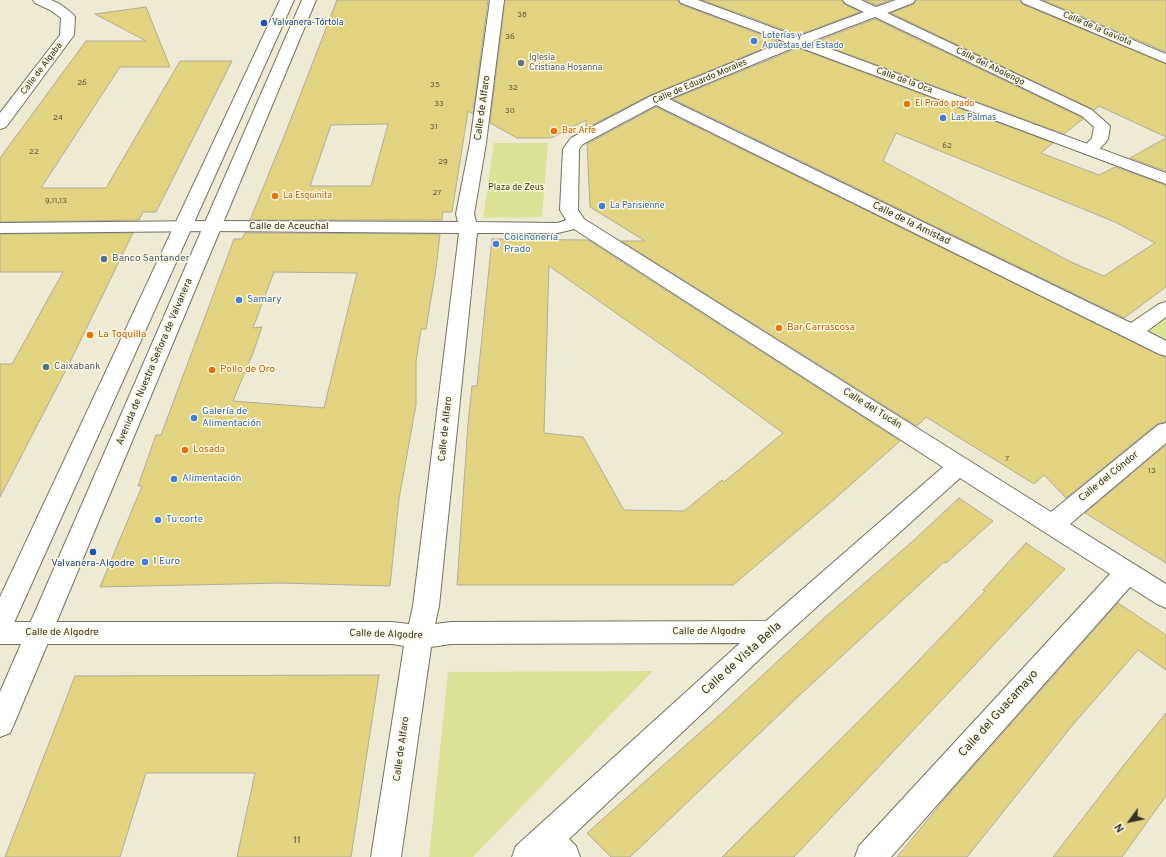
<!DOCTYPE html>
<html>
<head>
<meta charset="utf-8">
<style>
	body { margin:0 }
	#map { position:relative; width:1166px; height:857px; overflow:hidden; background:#eeead3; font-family:Overpass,sans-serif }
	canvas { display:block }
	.north { position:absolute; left:1110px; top:801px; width:40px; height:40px; -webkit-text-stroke:3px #fbf7e0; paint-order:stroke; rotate:237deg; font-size:11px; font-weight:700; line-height:16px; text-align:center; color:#34332a }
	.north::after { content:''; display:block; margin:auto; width:14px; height:18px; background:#34332a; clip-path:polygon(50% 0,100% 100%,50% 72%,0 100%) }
</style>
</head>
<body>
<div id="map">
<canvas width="1166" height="857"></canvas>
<div class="north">N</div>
</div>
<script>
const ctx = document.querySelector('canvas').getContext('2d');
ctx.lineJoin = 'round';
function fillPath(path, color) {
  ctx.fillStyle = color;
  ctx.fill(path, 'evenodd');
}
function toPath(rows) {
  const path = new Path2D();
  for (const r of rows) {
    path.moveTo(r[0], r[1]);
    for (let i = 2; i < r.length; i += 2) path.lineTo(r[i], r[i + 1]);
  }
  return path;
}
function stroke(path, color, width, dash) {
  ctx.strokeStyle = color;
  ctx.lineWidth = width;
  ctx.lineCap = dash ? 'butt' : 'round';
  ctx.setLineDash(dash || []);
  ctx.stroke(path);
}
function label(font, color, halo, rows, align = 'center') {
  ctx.font = font + ' Overpass,sans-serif';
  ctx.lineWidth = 3;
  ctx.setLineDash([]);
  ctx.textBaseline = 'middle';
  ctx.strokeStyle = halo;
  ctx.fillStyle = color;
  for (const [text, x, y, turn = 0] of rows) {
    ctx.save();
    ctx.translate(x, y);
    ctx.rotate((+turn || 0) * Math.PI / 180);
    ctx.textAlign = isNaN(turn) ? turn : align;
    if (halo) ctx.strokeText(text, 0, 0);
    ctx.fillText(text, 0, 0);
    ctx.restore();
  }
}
const green = toPath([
	[494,143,548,143,542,217,483,218],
	[1166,308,1166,349,1132,332],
	[653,671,473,857,429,857,448,672]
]);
const building = toPath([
	[337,0,488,0,473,114,468,111,452,212,443,212,442,220,250,220,289,124,337,0],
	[388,124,371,186,310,186,331,125,388,124],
	[505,0,678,0,680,4,780,42,650,95,586,128,586,120,551,138,517,138,490,123,505,0],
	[702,0,842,0,844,4,860,12,798,35,702,0],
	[865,0,891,0,876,5,865,0],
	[916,0,1020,0,1022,4,1166,64,1166,137,1099,106,1094,110,891,13,914,4,916,0],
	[1043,0,1166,0,1166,52,1043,0],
	[146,7,170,67,120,67,41,188,106,188,180,61,232,61,156,212,143,212,139,220,0,222,0,158,86,41,146,41,95,14,146,7],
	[875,19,1081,117,1083,119,1064,134,815,42,875,19],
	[798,48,1053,143,1041,153,1099,175,1115,167,1166,185,1166,287,1124,318,673,99,798,48],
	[896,133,1115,222,1155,243,1104,276,1071,262,883,161,896,133],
	[656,107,1166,358,1166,422,1157,424,1066,498,1044,475,1034,484,926,417,917,426,621,241,645,241,590,207,587,144,656,107],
	[1166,138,1166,171,1130,158,1166,138],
	[133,233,69,364,0,497,0,364,12,364,63,272,0,272,0,234,133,233],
	[245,233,440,234,436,269,426,329,421,329,416,362,416,405,399,499,390,586,280,583,100,587,142,486,138,486,156,435,161,435,234,239,242,239,245,233],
	[274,272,357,273,324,408,233,401,253,353,262,327,253,328,274,272],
	[492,239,588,240,900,441,829,504,733,585,457,585,468,424,472,386,477,386,492,239],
	[549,266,693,367,783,433,724,482,722,480,684,511,624,510,583,437,544,433,549,266],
	[1166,445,1166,563,1085,513,1166,445],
	[959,498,993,521,946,563,944,562,803,692,630,857,611,857,587,833,723,712,823,619,914,540,959,498],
	[1026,543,1065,569,794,857,722,857,897,683,985,591,983,590,1026,543],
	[1118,603,1166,635,1166,670,1138,650,1071,727,967,857,897,857,948,795,1118,603],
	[379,675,351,857,237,857,255,773,146,773,120,857,5,857,75,676,379,675],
	[1166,713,1166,796,1122,857,1053,857,1123,766,1166,713]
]);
const street = toPath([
	[33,0,51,0,60,4,73,14,75,17,74,35,6,127,0,129,0,113,60,35,61,18,50,10,35,3,33,0],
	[490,0,504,0,486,143,474,214,476,222,558,223,566,220,560,210,563,149,571,138,651,96,773,46,864,12,845,3,843,0,861,0,876,7,896,0,915,0,913,3,887,13,1092,110,1110,126,1108,139,1106,142,1095,153,1089,155,1083,153,1081,150,1092,138,1094,127,1082,116,875,17,783,52,669,99,1131,323,1159,304,1166,302,1166,317,1147,331,1166,341,1166,356,1159,354,656,105,583,144,579,149,578,210,584,219,1051,512,1158,425,1166,423,1166,443,1070,524,1166,584,1166,608,1157,604,1130,587,891,857,855,857,859,846,1110,574,960,478,780,640,569,839,576,846,580,857,512,857,516,846,740,643,451,644,431,647,401,857,371,857,404,646,392,644,0,644,0,622,392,622,409,624,413,606,459,233,213,231,0,233,0,223,213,221,458,222,456,214,470,143,490,0],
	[574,229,943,467,766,621,451,622,435,624,439,606,477,233,558,233,574,229],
	[1021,0,1039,0,1166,54,1166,63,1023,3,1021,0]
]);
const secondary = toPath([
	[280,0,294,0,13,625,9,633,0,636,0,597,280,0],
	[302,0,316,0,14,724,10,733,0,737,0,692,302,0],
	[679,0,698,0,1166,173,1166,184,681,3,679,0]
]);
const markers = [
	[264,23,4,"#1a4fb4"],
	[754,41,4,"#3f7fe0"],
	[521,63,4,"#6b7280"],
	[907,104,4,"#e8710a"],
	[943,118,4,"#3f7fe0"],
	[554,131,4,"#e8710a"],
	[275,196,4,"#e8710a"],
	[602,206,4,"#3f7fe0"],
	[496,244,4,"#3f7fe0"],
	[104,259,4,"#5c6f8a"],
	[239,300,4,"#3f7fe0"],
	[779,328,4,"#e8710a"],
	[90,335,4,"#e8710a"],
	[46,367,4,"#5c6f8a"],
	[212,370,4,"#e8710a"],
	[194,418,4,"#3f7fe0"],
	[185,450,4,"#e8710a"],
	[174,479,4,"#3f7fe0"],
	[158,520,4,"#3f7fe0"],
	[93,552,4,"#1a4fb4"],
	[145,562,4,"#3f7fe0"]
];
const numberNames = [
	["38",522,15],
	["36",510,37],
	["26",82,83],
	["35",435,85],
	["32",513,88],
	["33",439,104],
	["30",510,111],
	["24",58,118],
	["31",434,127],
	["62",947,146],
	["22",34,152],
	["29",443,162],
	["27",437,193],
	["9,11,13",56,201],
	["7",1007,459],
	["13",1152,471]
];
const farTransitnames = [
	["Valvanera-Tórtola",272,23]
];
const farStreetnames = [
	["Calle de la Gaviota",1097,29,23],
	["Calle del Abolengo",990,67,26],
	["Calle de Algaba",42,69,-53],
	["Calle de la Oca",904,81,20],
	["Calle de Eduardo Morales",700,82,-23]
];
const farShopnames = [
	["Loterías y",762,36],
	["Apuestas del Estado",762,46],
	["Las Palmas",951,118],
	["La Parisienne",610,206]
];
const farWorshipnames = [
	["Iglesia",529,58],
	["Cristiana Hosanna",529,68]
];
const farFoodnames = [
	["El Prado prado",915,104],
	["Bar Arfe",562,131],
	["La Esquinita",283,196]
];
const farParknames = [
	["Plaza de Zeus",516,188]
];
const streetNames = [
	["Calle de Alfaro",483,108,-82],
	["Calle de la Amistad",911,224,26],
	["Calle de Aceuchal",289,227],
	["Avenida de Nuestra Señora de Valvanera",155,362,-67],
	["Calle del Tucán",872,409,32],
	["Calle de Alfaro",446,429,-84],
	["Calle del Cóndor",1109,477,-39],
	["Calle de Algodre",709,632],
	["Calle de Algodre",62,633],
	["Calle de Algodre",386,635,2],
	["Calle de Alfaro",402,749,-82]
];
const shopNames = [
	["Colchonería",504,238],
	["Prado",504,250],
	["Samary",247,300],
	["Galería de",202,412],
	["Alimentación",202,424],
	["Alimentación",182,479],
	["Tu corte",166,520],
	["1 Euro",153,562]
];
const serviceNames = [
	["Banco Santander",112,259],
	["Caixabank",54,367]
];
const foodNames = [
	["Bar Carrascosa",787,328],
	["La Toquilla",98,335],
	["Pollo de Oro",220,370],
	["Losada",193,450]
];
const transitNames = [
	["Valvanera-Algodre",93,564]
];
const nearNumbernames = [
	["11",297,841]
];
const nearStreetnames = [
	["Calle de Vista Bella",742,659,-42],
	["Calle del Guacamayo",999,714,-48]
];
fillPath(green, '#dce396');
fillPath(building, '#e2d381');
stroke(building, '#b1ae98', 1);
stroke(street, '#76735e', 2);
stroke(secondary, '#76735e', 2);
fillPath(street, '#fff');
fillPath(secondary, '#fff');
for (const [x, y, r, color] of markers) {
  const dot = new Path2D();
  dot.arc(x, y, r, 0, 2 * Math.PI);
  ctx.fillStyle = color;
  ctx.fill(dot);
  stroke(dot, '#fbf7e0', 1.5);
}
label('8px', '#605b40', null, numberNames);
label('9px', '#164399', '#fbf7e0', farTransitnames, 'left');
label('9px', '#34332a', '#fbf7e0', farStreetnames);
label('9px', '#366cbe', '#fbf7e0', farShopnames, 'left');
label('9px', '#5b616d', '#fbf7e0', farWorshipnames, 'left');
label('9px', '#c56008', '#fbf7e0', farFoodnames, 'left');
label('9px', '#3d4000', '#fbf7e0', farParknames);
label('10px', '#34332a', '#fbf7e0', streetNames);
label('10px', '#366cbe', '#fbf7e0', shopNames, 'left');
label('10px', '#4e5e75', '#fbf7e0', serviceNames, 'left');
label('10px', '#c56008', '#fbf7e0', foodNames, 'left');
label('10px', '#164399', '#fbf7e0', transitNames);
label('10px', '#605b40', null, nearNumbernames);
label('12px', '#34332a', '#fbf7e0', nearStreetnames);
</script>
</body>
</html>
